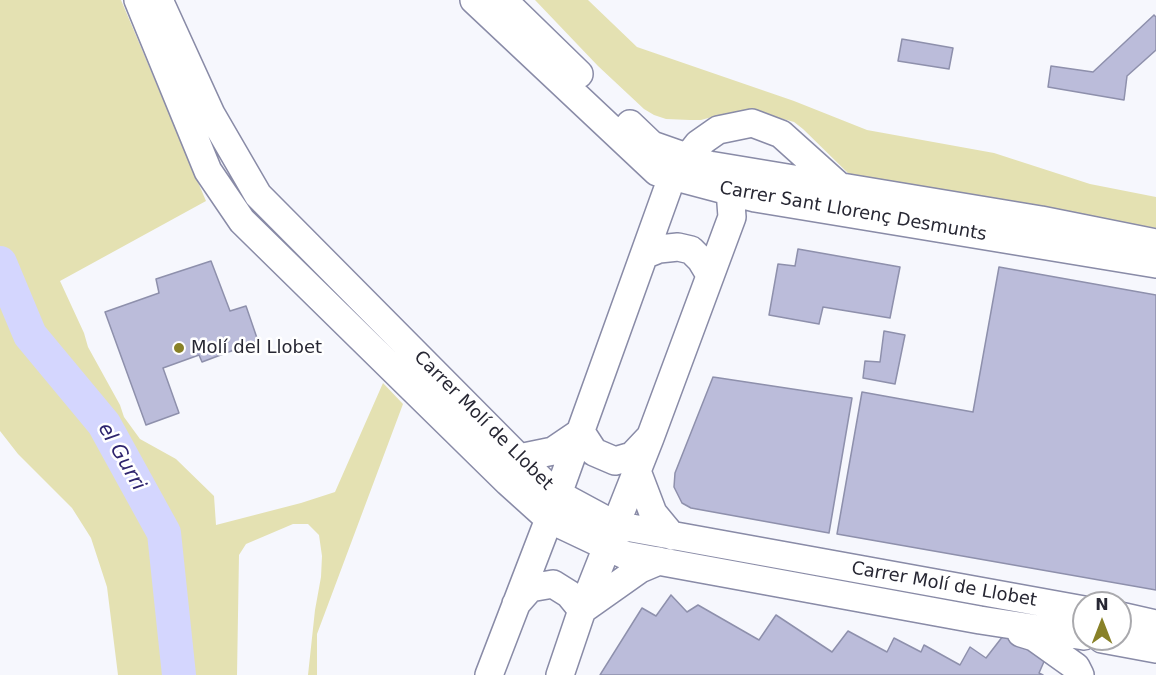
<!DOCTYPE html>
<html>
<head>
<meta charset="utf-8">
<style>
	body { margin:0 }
	#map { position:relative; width:1156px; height:675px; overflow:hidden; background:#f6f7fd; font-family:"DejaVu Sans",sans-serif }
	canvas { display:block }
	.north { position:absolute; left:1072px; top:591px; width:60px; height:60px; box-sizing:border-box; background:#fff; border:2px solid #a9a9ad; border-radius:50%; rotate:0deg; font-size:16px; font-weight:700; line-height:24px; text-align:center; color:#272733 }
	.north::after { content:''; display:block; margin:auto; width:21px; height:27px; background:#888128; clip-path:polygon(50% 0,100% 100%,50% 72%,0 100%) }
</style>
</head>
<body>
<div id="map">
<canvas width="1156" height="675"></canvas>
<div class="north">N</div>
</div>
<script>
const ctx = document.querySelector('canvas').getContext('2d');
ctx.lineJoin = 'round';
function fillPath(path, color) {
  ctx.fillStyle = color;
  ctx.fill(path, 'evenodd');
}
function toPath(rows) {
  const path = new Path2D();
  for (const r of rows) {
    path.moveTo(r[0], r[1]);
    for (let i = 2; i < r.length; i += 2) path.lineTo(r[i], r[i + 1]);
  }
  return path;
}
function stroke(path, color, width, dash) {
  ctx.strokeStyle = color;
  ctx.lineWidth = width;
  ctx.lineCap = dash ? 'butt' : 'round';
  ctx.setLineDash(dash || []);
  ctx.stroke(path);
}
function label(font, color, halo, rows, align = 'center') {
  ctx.font = font + ' "DejaVu Sans",sans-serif';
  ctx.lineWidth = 5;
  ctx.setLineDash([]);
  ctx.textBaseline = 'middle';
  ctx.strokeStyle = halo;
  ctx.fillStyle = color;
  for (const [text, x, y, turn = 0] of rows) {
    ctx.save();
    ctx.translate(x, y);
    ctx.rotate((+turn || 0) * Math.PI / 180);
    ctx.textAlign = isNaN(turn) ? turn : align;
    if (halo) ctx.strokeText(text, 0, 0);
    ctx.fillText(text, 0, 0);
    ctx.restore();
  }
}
const green = toPath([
	[0,0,121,0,206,201,60,281,84,333,88,347,120,405,124,417,140,439,176,459,214,496,216,525,301,503,335,492,383,383,403,404,317,634,317,675,308,675,315,610,321,577,322,556,319,535,308,524,293,524,246,544,239,555,237,675,118,675,107,587,91,538,72,508,18,454,0,431],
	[535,0,588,0,637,47,794,101,867,130,994,153,1090,184,1156,197,1156,228,851,176,803,129,794,122,769,115,758,113,723,114,701,120,690,120,666,119,654,115,644,109,598,66]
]);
const river = toPath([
	[0,263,30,335,104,424,164,533,179,675]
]);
const building = toPath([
	[1154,15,1156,17,1156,50,1127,76,1124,100,1048,87,1051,66,1093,72,1154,15],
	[902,39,953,48,949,69,898,61,902,39],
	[798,249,900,267,890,318,823,307,819,324,769,315,778,264,795,266,798,249],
	[211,261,230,311,246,306,258,341,202,362,199,355,163,368,179,413,146,425,105,312,159,293,156,279,211,261],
	[999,267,1156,295,1156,590,837,534,862,392,973,412,999,267],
	[884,331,905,335,895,384,863,378,865,361,880,362,884,331],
	[713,377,852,398,829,533,691,508,682,503,674,487,675,473,713,377],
	[671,595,687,612,698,605,759,640,776,615,832,652,848,631,887,652,894,638,921,652,924,645,960,665,970,647,986,658,1003,636,1046,657,1039,673,1043,675,600,675,642,608,656,616,671,595]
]);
const minor = toPath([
	[138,0,208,171,242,221,508,482,549,519,625,555,980,620,1084,636],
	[159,0,211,114,258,195,552,491,615,525,1084,610],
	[474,0,657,172,755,198,1156,264],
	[503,0,579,74],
	[630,124,652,145,709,165,1041,220,1156,243],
	[644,255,659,249,678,247,691,250,701,260,710,275],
	[581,432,594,452,615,461,632,456,649,438],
	[519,458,553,451,581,432],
	[637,471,653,513,672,536],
	[516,604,530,588,553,584,569,594,582,610],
	[582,610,640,569,659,561],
	[1120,616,1156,624],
	[1021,633,1034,637,1076,667,1080,675],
	[1102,639,1156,649],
	[489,675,549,519,672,177,698,144,718,130,752,123,781,134,840,187],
	[560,675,582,610,650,438,732,217,729,176]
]);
const markers = [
	[179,348,6,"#888128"]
];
const streetNames = [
	["Carrer Sant Llorenç Desmunts",853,212,10],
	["Carrer Molí de Llobet",483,421,45],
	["Carrer Molí de Llobet",944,585,10]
];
const poiNames = [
	["Molí del Llobet",191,348]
];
const waterNames = [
	["el Gurri",121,457,60]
];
fillPath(green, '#e4e1b2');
stroke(river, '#d4d6fe', 34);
fillPath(building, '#bbbcda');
stroke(building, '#8e90ac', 1.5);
stroke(minor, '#898ba7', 30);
stroke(minor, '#fff', 27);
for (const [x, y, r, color] of markers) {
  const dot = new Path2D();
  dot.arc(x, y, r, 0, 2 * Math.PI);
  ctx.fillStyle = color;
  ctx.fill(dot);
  stroke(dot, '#fff', 2);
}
label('18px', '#272733', '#fff', streetNames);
label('18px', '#272733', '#fff', poiNames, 'left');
label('italic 20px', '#2e246e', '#fff', waterNames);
</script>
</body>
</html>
